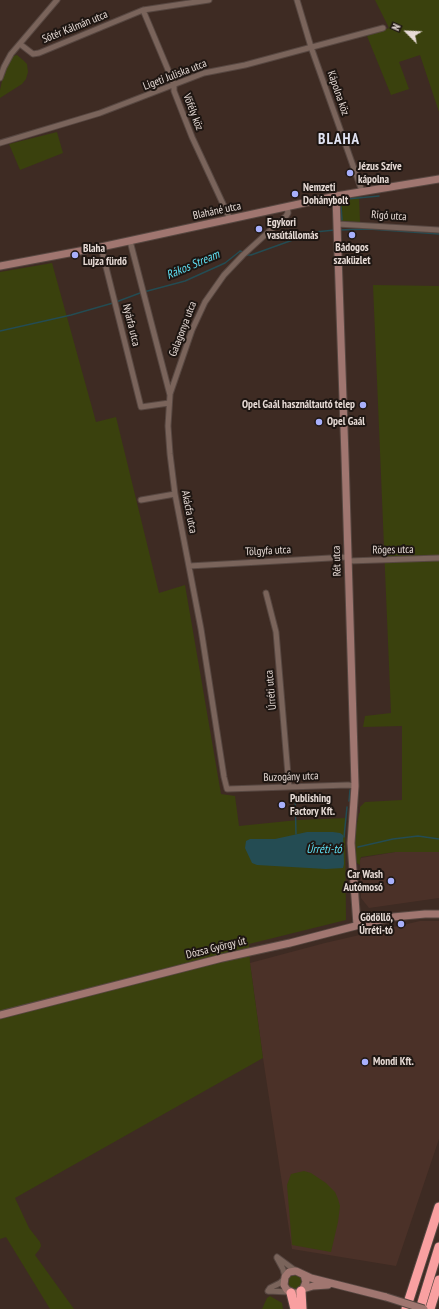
<!DOCTYPE html>
<html>
<head>
<meta charset="utf-8">
<style>
	body { margin:0 }
	#map { position:relative; width:439px; height:1309px; overflow:hidden; background:#3e2b23; font-family:"PT Sans Narrow",sans-serif }
	canvas { display:block }
	.north { position:absolute; left:387px; top:12px; width:40px; height:40px; -webkit-text-stroke:3px #1e1612; paint-order:stroke; rotate:294deg; font-size:11px; font-weight:700; line-height:16px; text-align:center; color:#e7dbd6 }
	.north::after { content:''; display:block; margin:auto; width:14px; height:18px; background:#e7dbd6; clip-path:polygon(50% 0,100% 100%,50% 72%,0 100%) }
</style>
</head>
<body>
<div id="map">
<canvas width="439" height="1309"></canvas>
<div class="north">N</div>
</div>
<script>
const ctx = document.querySelector('canvas').getContext('2d');
ctx.lineJoin = 'round';
function fillPath(path, color) {
  ctx.fillStyle = color;
  ctx.fill(path, 'evenodd');
}
function toPath(rows) {
  const path = new Path2D();
  for (const r of rows) {
    if (r.length === 3) {
      path.moveTo(r[0] + r[2], r[1]);
      path.arc(r[0], r[1], r[2], 0, 2 * Math.PI);
      continue;
    }
    path.moveTo(r[0], r[1]);
    for (let i = 2; i < r.length; i += 2) path.lineTo(r[i], r[i + 1]);
  }
  return path;
}
function stroke(path, color, width, dash) {
  ctx.strokeStyle = color;
  ctx.lineWidth = width;
  ctx.lineCap = dash ? 'butt' : 'round';
  ctx.setLineDash(dash || []);
  ctx.stroke(path);
}
function label(font, color, halo, rows, align = 'center') {
  ctx.font = font + ' "PT Sans Narrow",sans-serif';
  ctx.lineWidth = 4;
  ctx.setLineDash([]);
  ctx.textBaseline = 'middle';
  ctx.strokeStyle = halo;
  ctx.fillStyle = color;
  for (const [text, x, y, turn = 0] of rows) {
    ctx.save();
    ctx.translate(x, y);
    ctx.rotate((+turn || 0) * Math.PI / 180);
    ctx.textAlign = isNaN(turn) ? turn : align;
    if (halo) ctx.strokeText(text, 0, 0);
    ctx.fillText(text, 0, 0);
    ctx.restore();
  }
}
const built = toPath([
	[439,850,439,898,369,908,361,898,360,860,361,858,395,852,439,852],
	[420,921,439,921,439,1139,396,1266,292,1249,263,1058,250,963,325,943]
]);
const green = toPath([
	[375,0,439,0,439,112,420,55,399,62,409,89,391,95,367,36,389,28],
	[17,55,23,60,27,64,28,72,26,79,22,84,0,98,0,90,2,81,8,64,13,56],
	[57,132,63,153,20,170,9,144],
	[359,196,360,222,340,221,339,204,342,200],
	[52,263,96,422,116,417,159,593,185,585,221,794,235,796,239,826,298,820,346,818,345,826,346,920,249,944,250,963,263,1058,15,1198,29,1228,40,1242,41,1246,39,1250,35,1255,74,1309,50,1309,6,1237,0,1239,0,272],
	[373,285,439,286,439,852,395,852,361,857,360,860,360,865,355,862,353,845,359,813,360,813,360,807,365,802,402,800,402,726,363,727,365,716,391,713],
	[304,1171,311,1173,326,1183,335,1192,338,1199,340,1206,338,1222,331,1252,292,1245,287,1185,291,1174],
	[295,1282,7],
	[270,1296,282,1303,283,1309,262,1309,267,1298]
]);
const water = toPath([
	[307,832,333,832,340,833,343,835,344,864,343,868,326,869,257,865,252,863,245,848,246,841,250,839,275,839]
]);
const stream = toPath([
	[341,205,343,201,347,199,379,196],
	[341,207,342,220],
	[339,230,369,229,439,234],
	[246,255,251,255,315,232,335,230],
	[116,302,140,293,185,281,225,263,239,252,240,251,243,252],
	[0,331,71,315,113,303],
	[295,794,296,834],
	[349,801,350,790],
	[344,837,347,807],
	[358,847,393,839,418,836,439,839]
]);
const street = toPath([
	[297,0,311,47,362,191],
	[143,10,174,84,174,91,192,137,230,219],
	[20,44,33,54,39,53,143,10,209,0],
	[0,78,4,67,11,54,57,0],
	[0,143,100,113,204,73,245,65,383,28],
	[337,224,439,230],
	[130,241,170,395,168,426,170,454,175,494,201,629,224,777,227,789,348,785,355,786],
	[101,247,141,407,169,403],
	[170,394,192,330,205,302,224,275,243,255,286,216,288,213,287,207],
	[141,500,175,494],
	[348,561,439,558],
	[189,566,348,557],
	[266,593,276,632,289,787],
	[277,1257,296,1271],
	[277,1258,283,1269,285,1277],
	[268,1291,289,1292],
	[268,1291,270,1288,280,1283,284,1279]
]);
const secondary = toPath([
	[336,196,345,457,355,786,351,843,357,925],
	[0,266,101,247,336,196,439,179],
	[0,1015,222,958,290,943,367,923,393,917,425,914,439,914],
	[304,1275,306,1282,303,1289,298,1293,294,1293,287,1290,284,1285,285,1277,289,1272,296,1271,311,1278,386,1297],
	[303,1289,313,1286,328,1285]
]);
const highway = toPath([
	[301,1291,302,1309],
	[291,1293,295,1309],
	[406,1309,439,1207],
	[420,1309,439,1247],
	[430,1309,439,1280]
]);
const secondaryBridge = toPath([
	[386,1297,424,1309]
]);
const markers = [
	[350,173,4,"#a8b0fc"],
	[295,194,4,"#a8b0fc"],
	[259,229,4,"#a8b0fc"],
	[352,235,4,"#a8b0fc"],
	[75,255,4,"#a8b0fc"],
	[363,405,4,"#a8b0fc"],
	[319,422,4,"#a8b0fc"],
	[282,805,4,"#a8b0fc"],
	[391,881,4,"#a8b0fc"],
	[401,924,4,"#a8b0fc"],
	[365,1062,4,"#a8b0fc"]
];
const streetNames = [
	["Sőtér Kálmán utca",75,27,-22],
	["Ligeti Juliska utca",175,75,-21],
	["Kápolna köz",338,93,71],
	["Vőfély köz",193,112,69],
	["Blaháné utca",217,211,-12],
	["Rigó utca",389,216,4],
	["Nyárfa utca",131,325,76],
	["Galagonya utca",183,329,-69],
	["Akácfa utca",189,512,79],
	["Röges utca",393,550,-1],
	["Tölgyfa utca",268,551,-3],
	["Rét utca",337,561,-92],
	["Úrréti utca",271,690,-95],
	["Buzogány utca",291,777,-2],
	["Dózsa György út",216,948,-14]
];
const poiNames = [
	["Jézus Szíve",358,167],
	["kápolna",358,180],
	["Nemzeti",303,188],
	["Dohánybolt",303,201],
	["Egykori",267,223],
	["vasútállomás",267,236],
	["Bádogos",352,248,"center"],
	["szaküzlet",352,261,"center"],
	["Blaha",83,249],
	["Lujza fürdő",83,262],
	["Opel Gaál használtautó telep",355,405,"right"],
	["Opel Gaál",327,422],
	["Publishing",290,799],
	["Factory Kft.",290,812],
	["Car Wash",383,875,"right"],
	["Autómosó",383,888,"right"],
	["Gödöllő,",393,918,"right"],
	["Úrréti-tó",393,931,"right"],
	["Mondi Kft.",373,1062]
];
const waterNames = [
	["Rákos Stream",193,265,-23],
	["Úrréti-tó",324,850]
];
const districtNames = [
	["BLAHA",339,140]
];
fillPath(built, '#4b3128');
fillPath(green, '#3a410d');
fillPath(water, '#244c53');
stroke(stream, '#244c53', 1.5);
stroke(street, '#574741', 7);
stroke(secondary, '#574741', 9);
stroke(highway, '#574741', 11);
stroke(street, '#7a645b', 5);
stroke(secondary, '#a07670', 7);
stroke(highway, '#f9a0a1', 9);
stroke(secondaryBridge, '#574741', 9, []);
stroke(secondaryBridge, '#a07670', 7);
for (const [x, y, r, color] of markers) {
  const dot = new Path2D();
  dot.arc(x, y, r, 0, 2 * Math.PI);
  ctx.fillStyle = color;
  ctx.fill(dot);
  stroke(dot, '#1e1612', 1.5);
}
label('11px', '#e7dbd6', '#1e1612', streetNames);
label('bold 11px', '#e7dbd6', '#1e1612', poiNames, 'left');
label('italic 12px', '#5fe1f5', '#1e1612', waterNames);
ctx.letterSpacing = '1px';
label('bold 15px', '#e1e3f2', '#1e1612', districtNames);
ctx.letterSpacing = '0px';
</script>
</body>
</html>
